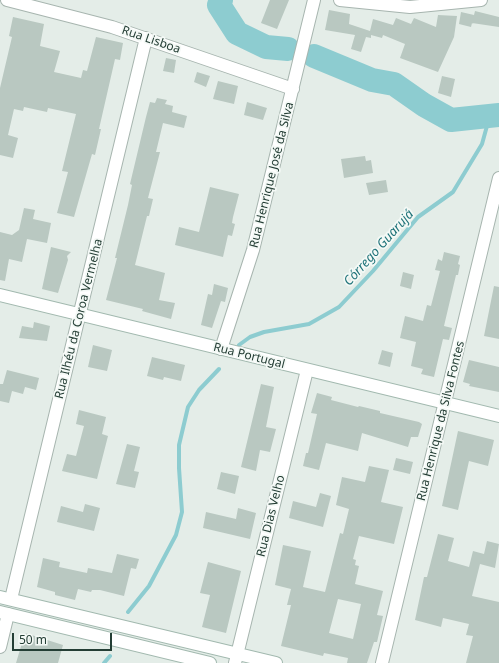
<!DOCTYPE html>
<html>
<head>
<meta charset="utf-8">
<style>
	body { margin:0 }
	#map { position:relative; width:499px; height:663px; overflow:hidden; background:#e4ede8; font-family:"Noto Sans",sans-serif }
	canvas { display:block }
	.scale { position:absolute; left:12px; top:633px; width:100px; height:18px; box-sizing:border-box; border:2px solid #243e35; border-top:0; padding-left:5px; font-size:12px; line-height:14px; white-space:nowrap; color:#243e35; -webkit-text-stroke:3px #f4f9f6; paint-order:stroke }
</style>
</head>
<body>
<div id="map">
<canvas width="499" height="663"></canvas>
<div class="scale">50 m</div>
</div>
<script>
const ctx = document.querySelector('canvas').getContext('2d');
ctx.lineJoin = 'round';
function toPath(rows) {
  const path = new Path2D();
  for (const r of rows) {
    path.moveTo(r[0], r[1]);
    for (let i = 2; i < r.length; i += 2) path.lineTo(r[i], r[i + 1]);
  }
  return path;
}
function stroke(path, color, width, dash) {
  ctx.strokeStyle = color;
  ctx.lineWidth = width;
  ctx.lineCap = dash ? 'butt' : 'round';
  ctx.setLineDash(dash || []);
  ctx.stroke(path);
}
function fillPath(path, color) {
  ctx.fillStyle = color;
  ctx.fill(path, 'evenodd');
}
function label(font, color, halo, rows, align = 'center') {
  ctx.font = font + ' "Noto Sans",sans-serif';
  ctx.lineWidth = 3.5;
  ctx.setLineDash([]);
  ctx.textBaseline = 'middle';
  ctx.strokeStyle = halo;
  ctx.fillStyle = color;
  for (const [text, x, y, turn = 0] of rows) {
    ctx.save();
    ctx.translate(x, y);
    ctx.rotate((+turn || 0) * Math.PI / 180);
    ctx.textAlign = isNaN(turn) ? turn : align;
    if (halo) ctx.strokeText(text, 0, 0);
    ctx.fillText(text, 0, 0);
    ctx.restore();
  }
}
const stream = toPath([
	[239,345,250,337,264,332,309,324,339,307,373,271,418,217,453,192,482,144,490,115],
	[128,612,149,586,176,535,182,512,179,468,179,445,188,407,199,390,219,369],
	[104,663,110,656]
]);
const river = toPath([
	[221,0,219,5,237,33,266,47,288,49],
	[314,56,372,80,394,84,424,105,451,120,499,115]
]);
const building = toPath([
	[270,0,289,0,277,29,261,23],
	[329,10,350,14,349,24,370,31,373,19,393,25,396,18,411,24,414,18,436,27,438,15,457,16,454,37,438,72,400,58,405,44,383,35,382,38,371,35,371,38,366,37,361,52,351,49,355,35,325,30],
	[475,11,499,17,499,27,472,23],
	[461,12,474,15,471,27,459,24],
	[13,17,44,24,40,46,60,51,54,72,81,78,83,70,87,71,96,37,123,43,120,60,115,59,99,129,101,129,95,155,92,154,74,217,57,213,68,172,62,171,76,114,48,108,47,112,24,107,23,111,14,109,8,135,18,138,13,158,0,155,0,88,12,37,9,36],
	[166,58,176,60,174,73,163,71],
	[197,72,210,76,206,87,194,82],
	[442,76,455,79,451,97,438,93],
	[218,81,238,86,234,104,213,99],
	[157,98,167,100,165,104,173,106,172,112,187,116,184,128,163,123,156,152,160,152,148,198,153,199,149,216,147,216,135,265,165,273,159,300,175,303,171,319,142,311,143,309,106,300,117,258,115,258,128,205,132,185,130,184,146,117,150,102,155,103],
	[247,102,267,108,263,120,244,115],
	[365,156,366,161,371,160,373,173,344,178,341,159],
	[386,180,388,192,369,195,366,183],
	[210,187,239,194,233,217,232,223,235,224,232,236,228,235,223,257,175,245,179,227,199,232],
	[24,208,35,210,33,219,51,223,47,243,27,239,22,262,9,259,5,281,0,280,0,232,12,235,19,230],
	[51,247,71,252,67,256,68,260,58,293,42,289],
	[444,252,460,256,458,264,460,265,458,275,456,275,444,326,452,328,449,340,443,339,434,377,421,374,423,369,411,366,416,342,400,338,405,316,423,321,427,305,431,306,440,271,435,270,438,259,442,261],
	[403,272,414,275,411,289,400,286],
	[214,284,228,288,225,302,221,301,212,328,201,325,208,294,212,295],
	[494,286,499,287,499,339,484,336],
	[34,322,50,326,47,341,19,338,22,326,33,328],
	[93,345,112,350,107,371,88,367],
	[382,350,393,353,390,367,378,364],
	[152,357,185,365,181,381,164,377,163,380,147,376],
	[469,360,499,367,499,392,469,386,470,384,463,382],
	[7,370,39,378,36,390,25,387,23,394,12,391,9,403,0,401,0,384,3,384],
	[261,384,274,387,266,427,276,429,270,452,260,450,256,471,241,467],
	[317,393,332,397,331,400,358,407,359,406,380,411,380,413,419,422,422,424,418,437,411,437,408,447,362,433,358,451,326,443,319,470,303,466,306,453,308,453,317,414,311,413],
	[79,410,106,417,102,434,108,436,97,479,62,471,67,454,76,456,84,426,76,424],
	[458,431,494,440,488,466,469,461,458,510,442,506],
	[127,444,140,447,134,471,139,472,135,488,116,484],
	[396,458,413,462,410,474,393,470],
	[369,466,389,470,381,502,403,507,394,544,359,536,353,559,356,560,355,565,359,566,355,584,383,591,377,615,383,616,377,642,374,642,367,663,347,663,348,658,324,653,323,656,281,646,291,605,287,605,291,589,275,585,283,545,311,551,303,587,325,592,340,533,343,534,349,509,336,505,342,477,365,482],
	[338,599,361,604,353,639,329,633],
	[221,472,239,476,235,494,217,489],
	[320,493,331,496,323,527,289,518,293,501,316,507],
	[85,504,100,508,94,531,57,522,61,506,83,512],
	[238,508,256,513,250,539,203,528,206,512,236,519],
	[438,534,454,538,448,561,469,567,473,551,484,554,487,541,499,544,495,568,480,564,472,596,499,602,499,663,466,663,473,636,466,635,469,624,443,618,441,627,415,620,424,577,427,577],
	[117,554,139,559,136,569,131,568,124,596,100,590,92,590,91,592,78,589,75,600,55,595,55,592,37,587,43,558,60,562,59,567,87,573,88,568,112,573],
	[208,562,241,571,226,633,202,627,210,595,200,593],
	[25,633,63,645,58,663,16,663]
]);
const street = toPath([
	[7,0,112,27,293,89],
	[340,0,410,7,481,0],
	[221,349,253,250,314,0],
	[11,599,146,38],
	[0,647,8,614],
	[235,663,307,370],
	[382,663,499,178]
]);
const secondary = toPath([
	[0,295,499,416],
	[0,597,276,663],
	[0,612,210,663]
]);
const streetNames = [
	["Rua Lisboa",151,40,19],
	["Rua Henrique José da Silva",272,175,-76],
	["Rua Ilhéu da Coroa Vermelha",79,319,-76],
	["Rua Portugal",249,356,14],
	["Rua Henrique da Silva Fontes",441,421,-76],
	["Rua Dias Velho",271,516,-76]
];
const waterNames = [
	["Córrego Guarujá",379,248,-48]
];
stroke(stream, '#8dccd0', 4);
stroke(river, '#8dccd0', 24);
fillPath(building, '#b9c8c1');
stroke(street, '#a7b5af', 14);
stroke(secondary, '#a2b9af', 14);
stroke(street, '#fff', 12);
stroke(secondary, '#fff', 12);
label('12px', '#243e35', '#f4f9f6', streetNames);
label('italic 13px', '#1f7379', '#f4f9f6', waterNames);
</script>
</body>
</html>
